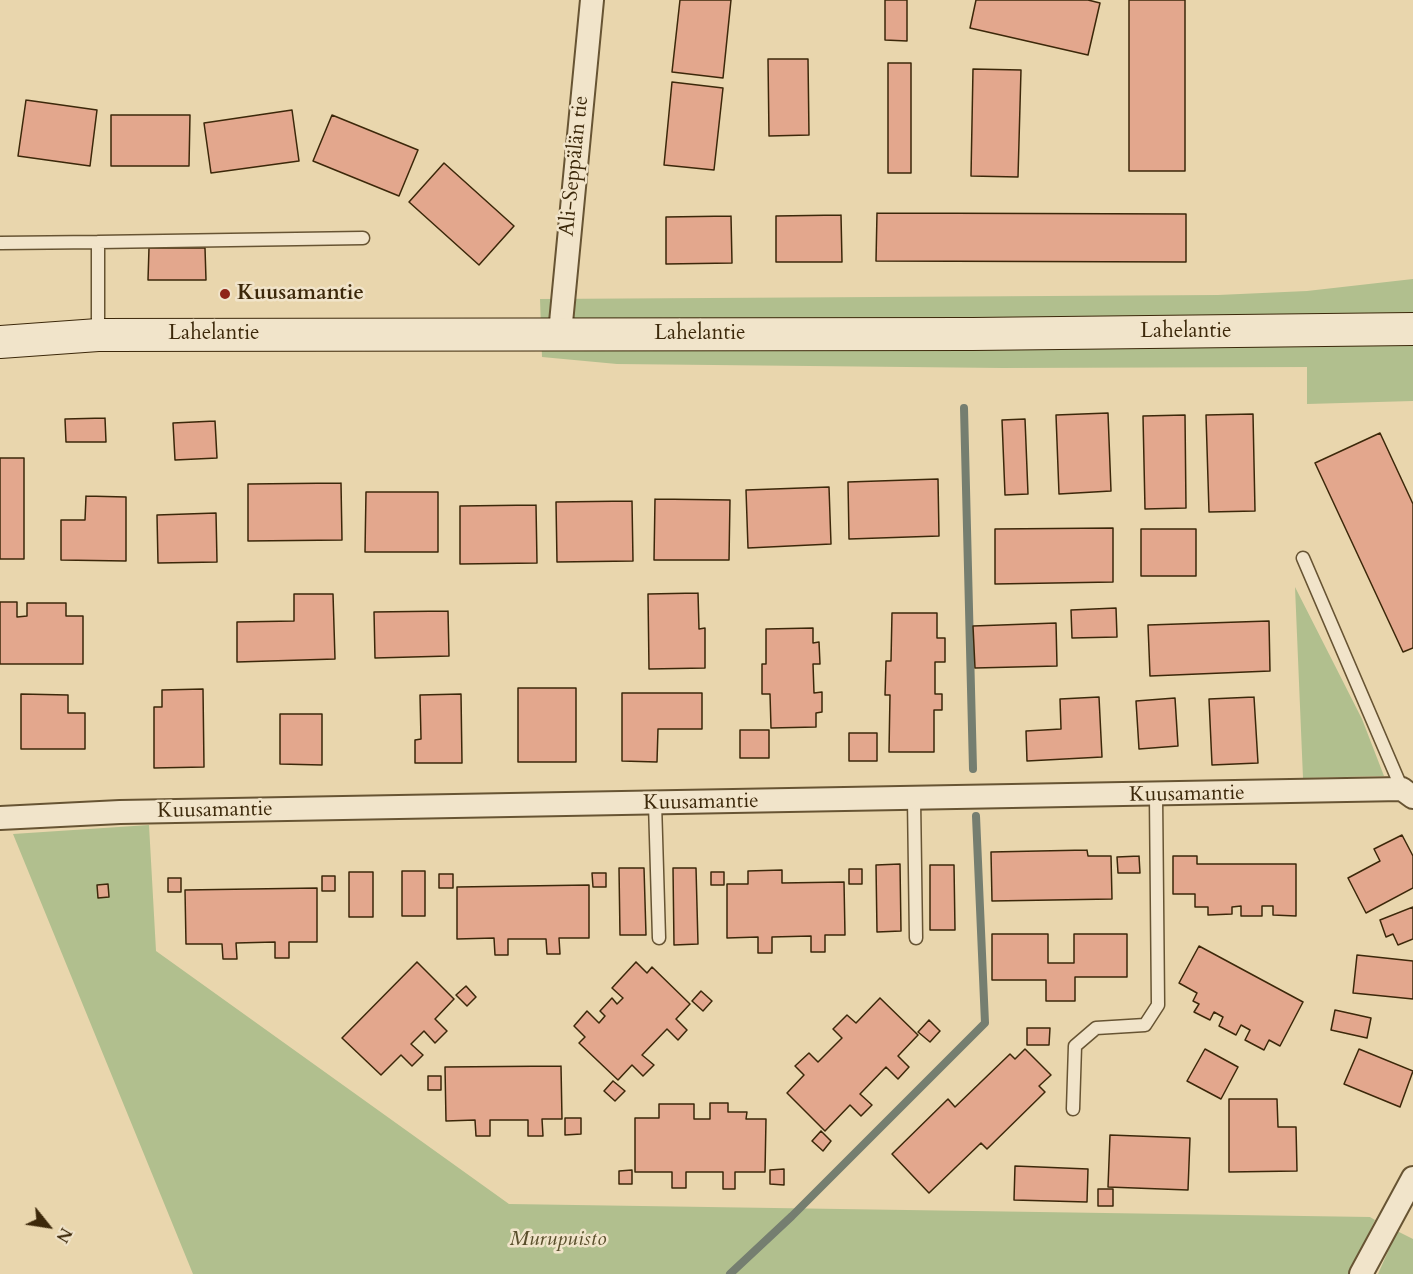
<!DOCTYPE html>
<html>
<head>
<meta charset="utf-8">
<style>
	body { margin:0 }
	#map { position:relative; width:1413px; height:1274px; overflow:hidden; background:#e9d6ad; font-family:Cardo,serif }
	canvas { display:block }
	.north { position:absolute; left:18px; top:1196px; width:60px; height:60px; -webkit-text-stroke:4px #f1e4ca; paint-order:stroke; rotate:120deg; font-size:16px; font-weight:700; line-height:24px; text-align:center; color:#3c280a }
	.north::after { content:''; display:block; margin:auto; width:21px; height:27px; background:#3c280a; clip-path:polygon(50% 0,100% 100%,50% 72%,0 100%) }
</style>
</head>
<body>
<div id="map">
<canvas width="1413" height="1274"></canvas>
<div class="north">N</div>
</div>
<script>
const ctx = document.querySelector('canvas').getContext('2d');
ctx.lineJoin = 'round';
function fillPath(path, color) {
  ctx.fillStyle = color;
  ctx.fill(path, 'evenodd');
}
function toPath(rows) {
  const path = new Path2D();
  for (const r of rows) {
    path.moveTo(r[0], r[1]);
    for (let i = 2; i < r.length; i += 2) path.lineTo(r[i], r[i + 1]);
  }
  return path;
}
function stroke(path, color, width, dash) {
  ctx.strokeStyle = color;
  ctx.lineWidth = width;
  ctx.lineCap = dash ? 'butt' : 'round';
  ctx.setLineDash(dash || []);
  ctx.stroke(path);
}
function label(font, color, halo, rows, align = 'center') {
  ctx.font = font + ' Cardo,serif';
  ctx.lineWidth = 5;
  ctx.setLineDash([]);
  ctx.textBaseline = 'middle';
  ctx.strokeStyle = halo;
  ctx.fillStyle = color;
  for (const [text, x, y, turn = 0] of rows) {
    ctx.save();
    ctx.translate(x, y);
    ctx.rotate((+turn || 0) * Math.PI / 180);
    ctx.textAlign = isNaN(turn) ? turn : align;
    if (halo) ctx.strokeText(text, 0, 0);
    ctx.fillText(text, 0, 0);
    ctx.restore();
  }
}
const green = toPath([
	[1413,279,1413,401,1307,404,1307,367,1003,368,617,364,542,357,540,299,1218,295,1307,291],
	[1295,587,1362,719,1384,776,1303,778],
	[149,825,156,951,509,1204,1370,1217,1375,1220,1349,1274,193,1274,13,834],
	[1397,1231,1413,1239,1413,1274,1378,1274]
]);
const stream = toPath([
	[964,408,973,769],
	[730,1274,792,1216,985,1023,976,816]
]);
const building = toPath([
	[680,0,731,0,723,78,672,72,680,0],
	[885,0,907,0,907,41,885,40,885,0],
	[976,0,1088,0,1100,3,1088,55,970,28,976,0],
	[1129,0,1185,0,1185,171,1129,171,1129,0],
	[768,59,808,59,809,135,769,136,768,59],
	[888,63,911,63,911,173,888,173,888,63],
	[973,69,1021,70,1018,177,971,176,973,69],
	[672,82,723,88,714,170,664,165,672,82],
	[26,100,97,110,90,166,18,156,26,100],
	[292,110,299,161,211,173,204,123,292,110],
	[111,115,190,115,189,166,111,166,111,115],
	[332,115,418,150,399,196,313,161,332,115],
	[444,163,514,226,479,265,409,202,444,163],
	[877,213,1186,214,1186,262,876,261,877,213],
	[841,215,842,262,776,262,776,216,841,215],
	[731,216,732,263,666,264,666,217,731,216],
	[149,248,205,248,206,280,148,280,149,248],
	[1108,413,1111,491,1059,494,1056,415,1108,413],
	[1253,414,1255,511,1209,512,1206,415,1253,414],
	[1185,415,1186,508,1145,509,1143,416,1185,415],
	[105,418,106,442,66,442,65,419,105,418],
	[1025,419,1028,494,1005,495,1002,420,1025,419],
	[215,421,217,458,175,460,173,423,215,421],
	[1380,433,1413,504,1413,648,1403,652,1315,463,1380,433],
	[0,458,24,458,24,559,0,559,0,458],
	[938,479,939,536,849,539,848,482,938,479],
	[341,483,342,540,248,541,248,484,341,483],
	[829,487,831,544,748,548,746,490,829,487],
	[366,492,438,492,438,552,365,552,366,492],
	[86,496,126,497,126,561,61,560,61,520,85,520,86,496],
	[655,499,730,500,729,560,654,560,655,499],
	[632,501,633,561,557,562,556,502,632,501],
	[536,505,537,563,460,564,460,506,536,505],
	[216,513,217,562,158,563,157,515,216,513],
	[1113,528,1113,582,995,584,995,529,1113,528],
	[1141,529,1196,529,1196,576,1141,576,1141,529],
	[698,593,699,629,705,628,705,668,649,669,648,594,698,593],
	[294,594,333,594,335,659,237,662,237,622,294,621,294,594],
	[0,602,17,602,17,617,27,616,27,603,66,603,66,616,83,616,83,664,0,664,0,602],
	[1116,608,1117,637,1072,638,1071,610,1116,608],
	[448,611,449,656,375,658,374,612,448,611],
	[892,613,937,613,937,638,945,638,945,662,935,662,935,694,942,694,942,710,934,710,934,752,889,752,890,695,885,695,886,661,891,661,892,613],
	[1269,621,1270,671,1150,676,1148,625,1269,621],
	[1056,623,1057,666,975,668,973,626,1056,623],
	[813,628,813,643,819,642,820,664,813,664,814,693,822,692,822,712,816,713,816,727,771,728,770,694,762,694,762,664,766,664,766,629,813,628],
	[518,688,576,688,576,762,518,762,518,688],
	[203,689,204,767,154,768,154,707,162,707,162,690,203,689],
	[622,693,702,693,702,729,658,729,657,762,622,761,622,693],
	[21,694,68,695,68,713,85,713,85,749,21,749,21,694],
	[461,694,462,763,415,763,415,740,421,739,420,695,461,694],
	[1099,697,1102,757,1027,761,1026,731,1061,729,1060,699,1099,697],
	[1254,697,1258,763,1212,765,1209,699,1254,697],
	[1175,698,1178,746,1139,749,1136,701,1175,698],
	[280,714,322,714,322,765,280,764,280,714],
	[740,730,769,730,769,758,740,758,740,730],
	[849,733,877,733,877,761,849,761,849,733],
	[1402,835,1413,856,1413,888,1366,913,1348,878,1380,861,1374,849,1402,835],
	[1087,850,1088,856,1111,856,1112,899,992,901,991,852,1087,850],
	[1139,856,1140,873,1118,873,1117,857,1139,856],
	[1173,856,1197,856,1197,864,1296,864,1296,916,1273,915,1273,906,1262,906,1262,916,1241,916,1241,906,1232,907,1232,914,1208,915,1208,907,1195,907,1195,894,1173,894,1173,856],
	[900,864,901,931,877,932,876,865,900,864],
	[930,865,954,865,955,930,930,930,930,865],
	[619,868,644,868,646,935,620,935,619,868],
	[673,868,696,868,698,944,674,945,673,868],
	[849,869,862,869,862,884,849,884,849,869],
	[782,870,782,883,844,882,845,935,825,935,825,952,811,952,811,936,772,937,772,953,758,953,758,937,727,938,727,884,748,884,748,871,782,870],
	[402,871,425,871,425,916,402,916,402,871],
	[349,872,373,872,373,917,349,917,349,872],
	[711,872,724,872,724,885,711,885,711,872],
	[592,873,606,873,606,887,593,887,592,873],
	[439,874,453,874,453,888,439,888,439,874],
	[322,876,335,876,335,891,322,891,322,876],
	[168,878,181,878,181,892,168,892,168,878],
	[108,884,109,897,98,898,97,885,108,884],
	[589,885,589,938,559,938,560,954,547,954,546,939,508,939,508,955,495,955,494,938,457,939,457,887,589,885],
	[317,888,317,942,289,942,289,958,275,958,275,942,236,943,237,959,223,959,222,944,186,944,185,890,317,888],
	[1413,907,1413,939,1398,945,1393,934,1386,937,1380,920,1413,907],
	[992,934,1048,934,1048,963,1074,963,1074,934,1127,934,1127,977,1075,977,1075,1001,1046,1001,1046,980,992,980,992,934],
	[1199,946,1303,1002,1280,1046,1269,1040,1264,1050,1245,1040,1250,1030,1241,1025,1236,1035,1219,1026,1223,1017,1214,1012,1210,1020,1194,1012,1199,1004,1193,1001,1197,993,1179,983,1199,946],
	[1357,955,1413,961,1413,999,1353,993,1357,955],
	[417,962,454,999,435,1019,447,1031,435,1043,424,1031,411,1044,423,1055,412,1066,401,1055,381,1075,342,1038,417,962],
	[636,962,647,973,652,967,690,1004,676,1019,687,1030,678,1040,667,1029,642,1055,654,1065,643,1076,632,1065,618,1080,579,1043,585,1037,574,1026,587,1011,599,1023,605,1016,600,1011,612,998,617,1004,623,998,612,988,636,962],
	[466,986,476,997,467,1006,456,995,466,986],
	[701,991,712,1001,703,1011,692,1001,701,991],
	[880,998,918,1035,898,1056,909,1067,898,1079,886,1067,860,1094,872,1105,861,1116,850,1105,825,1131,787,1093,804,1075,795,1066,809,1053,818,1062,842,1038,833,1029,847,1015,856,1023,880,998],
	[1335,1010,1371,1018,1367,1038,1331,1030,1335,1010],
	[929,1020,940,1031,930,1042,918,1032,929,1020],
	[1027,1028,1050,1028,1049,1045,1027,1045,1027,1028],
	[1025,1049,1051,1075,1039,1086,1045,1092,987,1149,981,1143,929,1193,892,1154,948,1099,955,1107,1010,1054,1015,1059,1025,1049],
	[1205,1049,1238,1067,1221,1099,1187,1081,1205,1049],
	[1359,1049,1413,1071,1400,1107,1344,1084,1359,1049],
	[561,1066,562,1119,542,1119,543,1136,528,1136,528,1120,490,1120,490,1136,476,1136,475,1120,446,1121,445,1067,561,1066],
	[428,1076,441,1076,441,1090,428,1090,428,1076],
	[613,1081,625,1091,615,1101,604,1091,613,1081],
	[1229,1099,1277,1099,1278,1127,1296,1127,1297,1171,1229,1172,1229,1099],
	[710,1103,728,1103,728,1112,747,1112,746,1119,766,1119,765,1172,735,1172,735,1189,723,1189,723,1172,686,1172,686,1188,672,1188,672,1172,635,1172,635,1118,659,1118,659,1104,694,1104,694,1119,710,1119,710,1103],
	[565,1118,581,1118,581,1134,565,1135,565,1118],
	[821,1131,831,1141,823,1151,812,1141,821,1131],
	[1110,1135,1190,1138,1188,1190,1108,1187,1110,1135],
	[1015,1166,1088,1169,1087,1202,1014,1200,1015,1166],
	[784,1169,784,1185,770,1184,770,1170,784,1169],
	[632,1170,632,1184,619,1184,619,1171,632,1170],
	[1098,1189,1113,1189,1113,1206,1098,1206,1098,1189]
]);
const lane = toPath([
	[98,242,363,238],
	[0,243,98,242,98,333],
	[1303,558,1402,789],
	[914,799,916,938],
	[655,803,659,938],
	[1073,1109,1075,1046,1096,1028,1145,1025,1158,1005,1156,796]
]);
const street = toPath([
	[560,333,592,0],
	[0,818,120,812,1402,789,1413,797],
	[1361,1274,1413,1178]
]);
const secondary = toPath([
	[0,342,98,335,973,334,1413,329]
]);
const markers = [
	[225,294,6,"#8f2418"]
];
const streetNames = [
	["Ali-Seppälän tie",575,166,-84],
	["Lahelantie",1186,332],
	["Lahelantie",214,334],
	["Lahelantie",700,334],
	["Kuusamantie",1187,795,-1],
	["Kuusamantie",701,803,-1],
	["Kuusamantie",215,811,-1]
];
const poiNames = [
	["Kuusamantie",237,294]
];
const parkNames = [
	["Murupuisto",558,1240]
];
fillPath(green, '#b1bf8e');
stroke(stream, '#757e70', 8);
fillPath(building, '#e3a78d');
stroke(building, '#3c280a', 1.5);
stroke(lane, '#675433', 15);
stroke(street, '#675433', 26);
stroke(secondary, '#3c280a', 34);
stroke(lane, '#f1e4ca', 12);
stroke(street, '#f1e4ca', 22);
stroke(secondary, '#f1e4ca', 32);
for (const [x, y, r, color] of markers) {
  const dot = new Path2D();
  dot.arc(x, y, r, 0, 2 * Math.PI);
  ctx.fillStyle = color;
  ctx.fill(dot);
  stroke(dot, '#f1e4ca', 2);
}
label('21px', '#3c280a', '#f1e4ca', streetNames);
label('bold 21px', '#3c280a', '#f1e4ca', poiNames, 'left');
label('italic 21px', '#594e2b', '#f1e4ca', parkNames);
</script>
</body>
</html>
